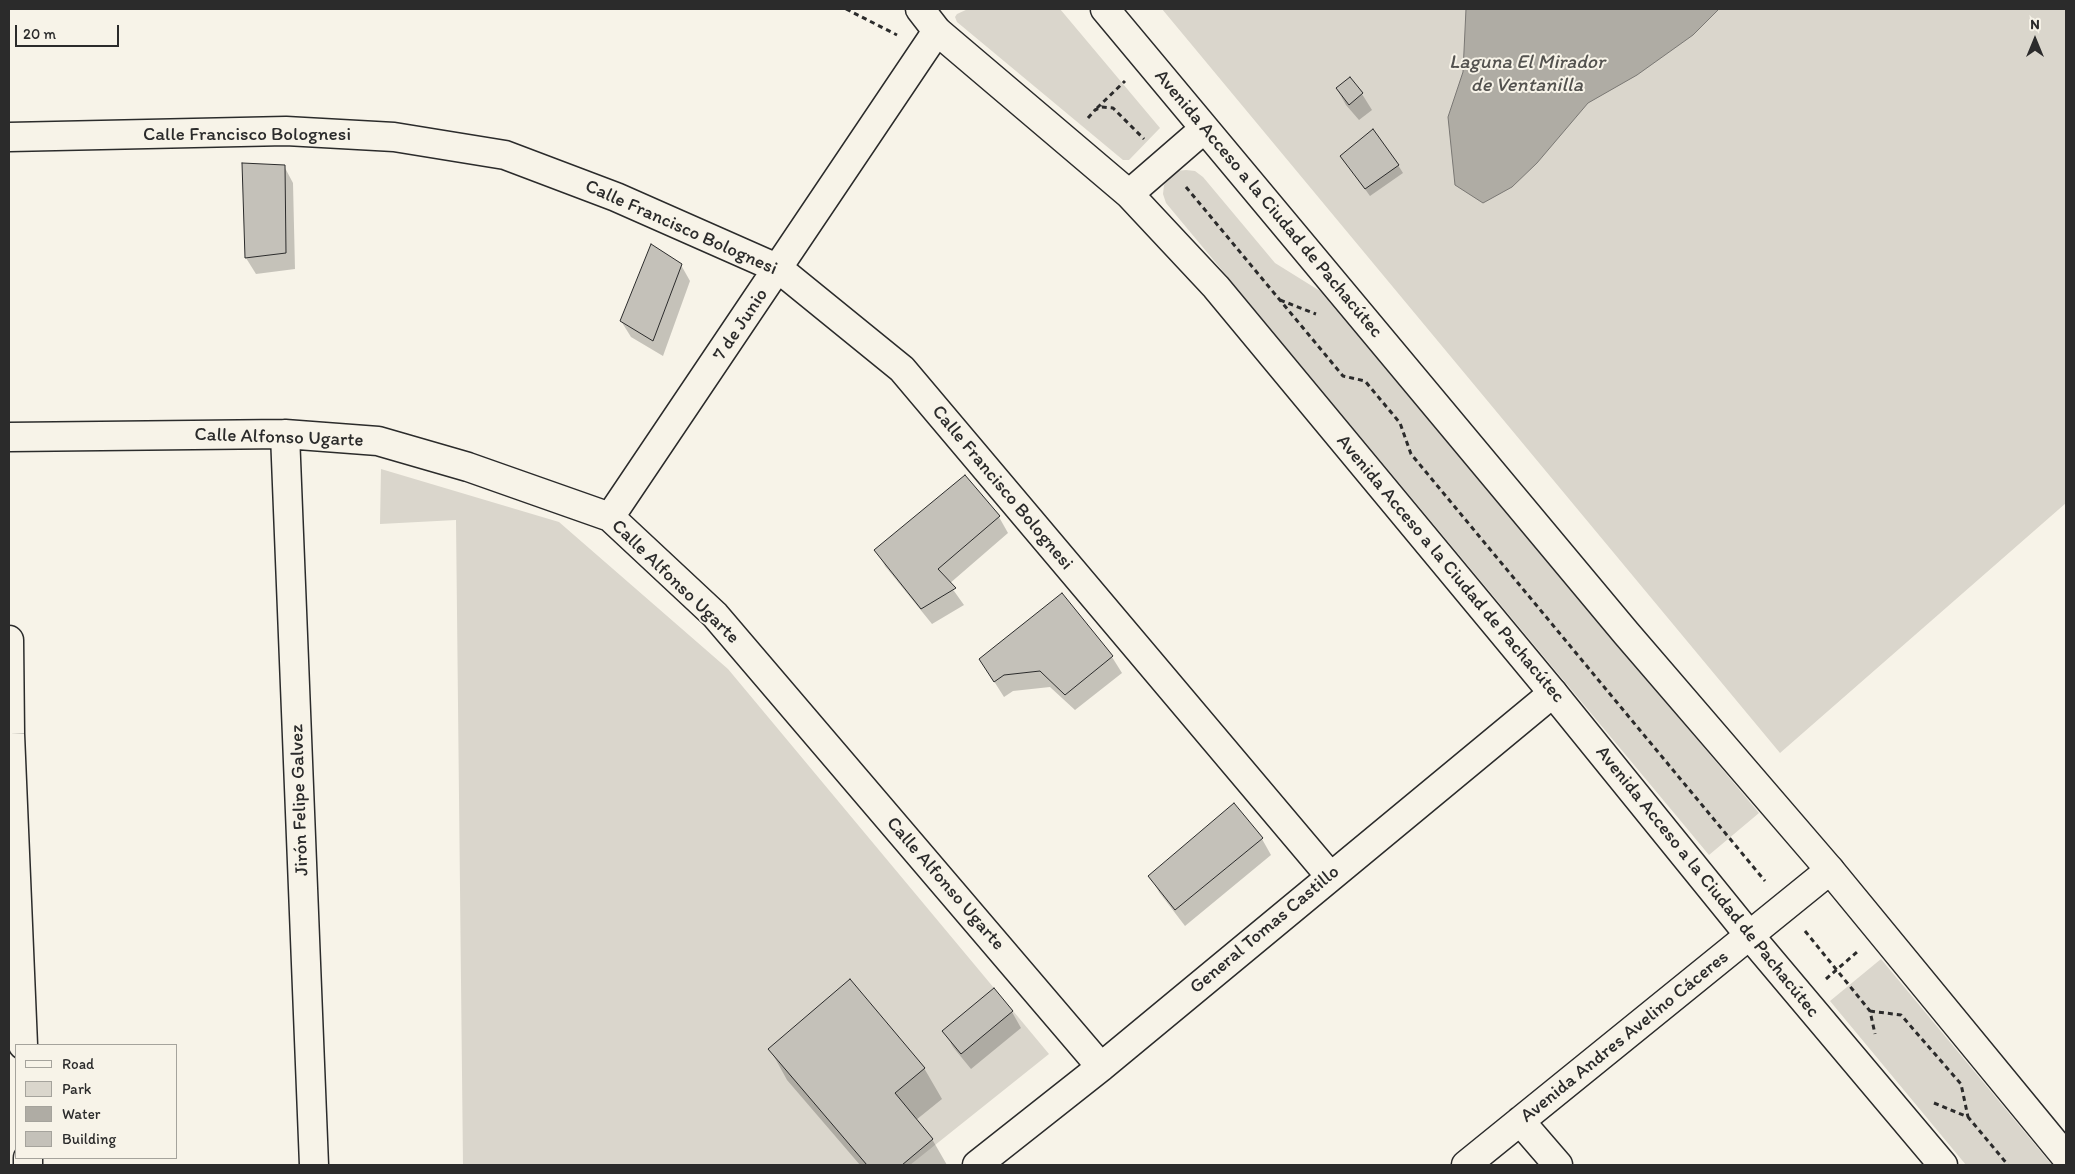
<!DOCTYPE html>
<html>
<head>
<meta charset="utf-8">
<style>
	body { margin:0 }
	#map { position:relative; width:2075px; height:1174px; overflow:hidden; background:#f7f3e8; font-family:Itim,sans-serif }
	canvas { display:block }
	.frame { position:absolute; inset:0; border:10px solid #2b2b2b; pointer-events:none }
	.legend { position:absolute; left:15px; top:1044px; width:162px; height:115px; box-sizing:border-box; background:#f7f3e8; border:1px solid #a5a39c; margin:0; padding:6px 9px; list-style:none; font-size:15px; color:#2b2b2b }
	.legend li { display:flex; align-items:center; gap:10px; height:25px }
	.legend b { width:25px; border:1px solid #a5a39c }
	.north { position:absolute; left:2010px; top:15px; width:50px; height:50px; -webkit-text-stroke:4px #f7f3e8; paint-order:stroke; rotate:0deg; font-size:14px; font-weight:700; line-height:20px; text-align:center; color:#2b2b2b }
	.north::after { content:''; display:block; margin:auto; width:18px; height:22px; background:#2b2b2b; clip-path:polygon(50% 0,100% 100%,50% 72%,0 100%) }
	.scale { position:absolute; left:15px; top:25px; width:104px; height:22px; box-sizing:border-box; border:2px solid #2b2b2b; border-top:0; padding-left:6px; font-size:15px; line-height:18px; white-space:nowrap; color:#2b2b2b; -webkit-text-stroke:4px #f7f3e8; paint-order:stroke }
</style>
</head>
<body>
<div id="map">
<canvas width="2075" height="1174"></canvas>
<div class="frame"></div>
<ul class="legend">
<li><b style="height:6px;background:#f7f3e8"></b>Road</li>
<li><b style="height:14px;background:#dad6cc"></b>Park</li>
<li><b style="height:14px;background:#afaca4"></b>Water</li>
<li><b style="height:14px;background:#c4c1b9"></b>Building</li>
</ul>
<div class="north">N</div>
<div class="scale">20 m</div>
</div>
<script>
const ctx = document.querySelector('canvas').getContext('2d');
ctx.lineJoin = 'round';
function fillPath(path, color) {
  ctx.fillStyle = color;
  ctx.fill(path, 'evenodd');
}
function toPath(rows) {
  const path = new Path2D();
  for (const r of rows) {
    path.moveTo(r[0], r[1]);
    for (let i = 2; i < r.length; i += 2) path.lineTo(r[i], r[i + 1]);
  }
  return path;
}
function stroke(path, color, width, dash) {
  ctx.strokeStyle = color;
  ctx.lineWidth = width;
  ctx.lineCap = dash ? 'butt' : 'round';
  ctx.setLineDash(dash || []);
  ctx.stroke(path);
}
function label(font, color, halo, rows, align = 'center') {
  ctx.font = font + ' Itim,sans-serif';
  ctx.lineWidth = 4;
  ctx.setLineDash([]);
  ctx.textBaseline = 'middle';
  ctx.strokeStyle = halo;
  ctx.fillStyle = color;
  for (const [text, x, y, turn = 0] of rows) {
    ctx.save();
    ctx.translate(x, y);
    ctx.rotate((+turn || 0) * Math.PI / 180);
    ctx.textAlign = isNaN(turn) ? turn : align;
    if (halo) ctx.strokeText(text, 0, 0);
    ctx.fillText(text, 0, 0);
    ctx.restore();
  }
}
const green = toPath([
	[968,9,1060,9,1160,128,1129,160,1123,160,957,22,955,17,957,14],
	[1162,9,2066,9,2066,503,1780,753],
	[1186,170,1195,171,1203,177,1275,263,1320,291,1759,813,1709,855,1166,203,1163,194,1164,185,1169,177,1177,171],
	[381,469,559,522,728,669,1049,1054,910,1165,463,1165,456,520,380,524],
	[1881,959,2052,1165,1966,1165,1830,1001]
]);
const water = toPath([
	[1466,9,1719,9,1693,35,1637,75,1588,103,1537,163,1512,187,1483,203,1455,185,1448,117,1463,72,1466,9]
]);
const shadow = toPath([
	[1350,79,1362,94,1372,110,1359,120,1346,105,1337,89],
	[1341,156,1398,165,1403,173,1370,196],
	[284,166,293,183,295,269,256,274,246,258],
	[681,265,690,281,663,356,631,337,621,321],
	[965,477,999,517,1008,533,949,584,964,605,932,624,885,566,876,550],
	[1062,595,1112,657,1122,673,1075,710,1050,687,1013,691,1004,697,990,675],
	[1262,839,1271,855,1185,926,1159,892,1150,876],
	[1012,1012,1021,1028,971,1069,953,1047,944,1031],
	[770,1049,924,1068,942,1099,916,1120,932,1139,947,1165,860,1165,787,1080]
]);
const building = toPath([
	[1350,77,1363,93,1349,105,1336,88,1350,77],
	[1373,129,1399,165,1365,189,1340,156,1373,129],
	[242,163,285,165,286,253,245,258,242,163],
	[651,244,682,264,653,341,620,321,651,244],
	[965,475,1000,516,938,569,956,588,921,609,874,550,965,475],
	[1062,593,1113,656,1065,695,1040,671,1004,675,994,682,979,659,1062,593],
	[1234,803,1263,838,1175,910,1148,876,1234,803],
	[850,979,925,1068,895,1093,933,1139,902,1165,867,1165,768,1049,850,979],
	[994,988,1013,1011,961,1054,942,1031,994,988]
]);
const path = toPath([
	[846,9,897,35],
	[1097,108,1125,81],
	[1088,118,1095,110,1102,107,1113,108,1144,139],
	[1186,187,1343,376,1365,381,1400,423,1411,454,1765,881],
	[1280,300,1316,314],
	[1805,931,1870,1011,1875,1034],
	[1826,979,1857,952],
	[1870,1011,1901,1015,1961,1084,1968,1117],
	[1934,1103,1968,1117,2008,1165]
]);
const minor = toPath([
	[9,137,286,131,394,137,505,155,616,197,779,269,902,369,1330,876],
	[285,434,314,1165],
	[9,437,285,434,378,441,468,467,610,517,715,615,1101,1067],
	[610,517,937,31],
	[9,640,10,734,23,1045],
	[1520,1121,1558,1165],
	[28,1158,28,1165],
	[977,1165,1101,1067,1553,693],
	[1466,1165,1830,870]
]);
const major = toPath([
	[920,9,937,31,1129,194,1216,287,1553,693,1750,936,1943,1165],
	[1105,9,1626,633,1830,870,2066,1157],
	[1129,194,1204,129]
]);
const streetNames = [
	["Calle Francisco Bolognesi",247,135],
	["Avenida Acceso a la Ciudad de Pachacútec",1268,204,50],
	["Calle Francisco Bolognesi",681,228,24],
	["7 de Junio",741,325,-56],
	["Calle Alfonso Ugarte",279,438,2],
	["Calle Francisco Bolognesi",1002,488,50],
	["Avenida Acceso a la Ciudad de Pachacútec",1450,569,50],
	["Calle Alfonso Ugarte",675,582,44],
	["Jirón Felipe Galvez",300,800,-92],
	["Avenida Acceso a la Ciudad de Pachacútec",1707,882,51],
	["Calle Alfonso Ugarte",945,884,49],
	["General Tomas Castillo",1265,930,-40],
	["Avenida Andres Avelino Cáceres",1625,1037,-39]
];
const waterNames = [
	["Laguna El Mirador",1527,63],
	["de Ventanilla",1527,86]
];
fillPath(green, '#dad6cc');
fillPath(water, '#afaca4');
stroke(water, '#7a7874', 1);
fillPath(shadow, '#0003');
fillPath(building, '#c4c1b9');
stroke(building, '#2b2b2b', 1);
stroke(minor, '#2b2b2b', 31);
stroke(major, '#2b2b2b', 31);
stroke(path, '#2b2b2b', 3, [5, 4]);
stroke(minor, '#f7f3e8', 28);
stroke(major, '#f7f3e8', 28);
label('19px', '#2b2b2b', '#f7f3e8', streetNames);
label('italic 20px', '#53524f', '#f7f3e8', waterNames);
</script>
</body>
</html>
